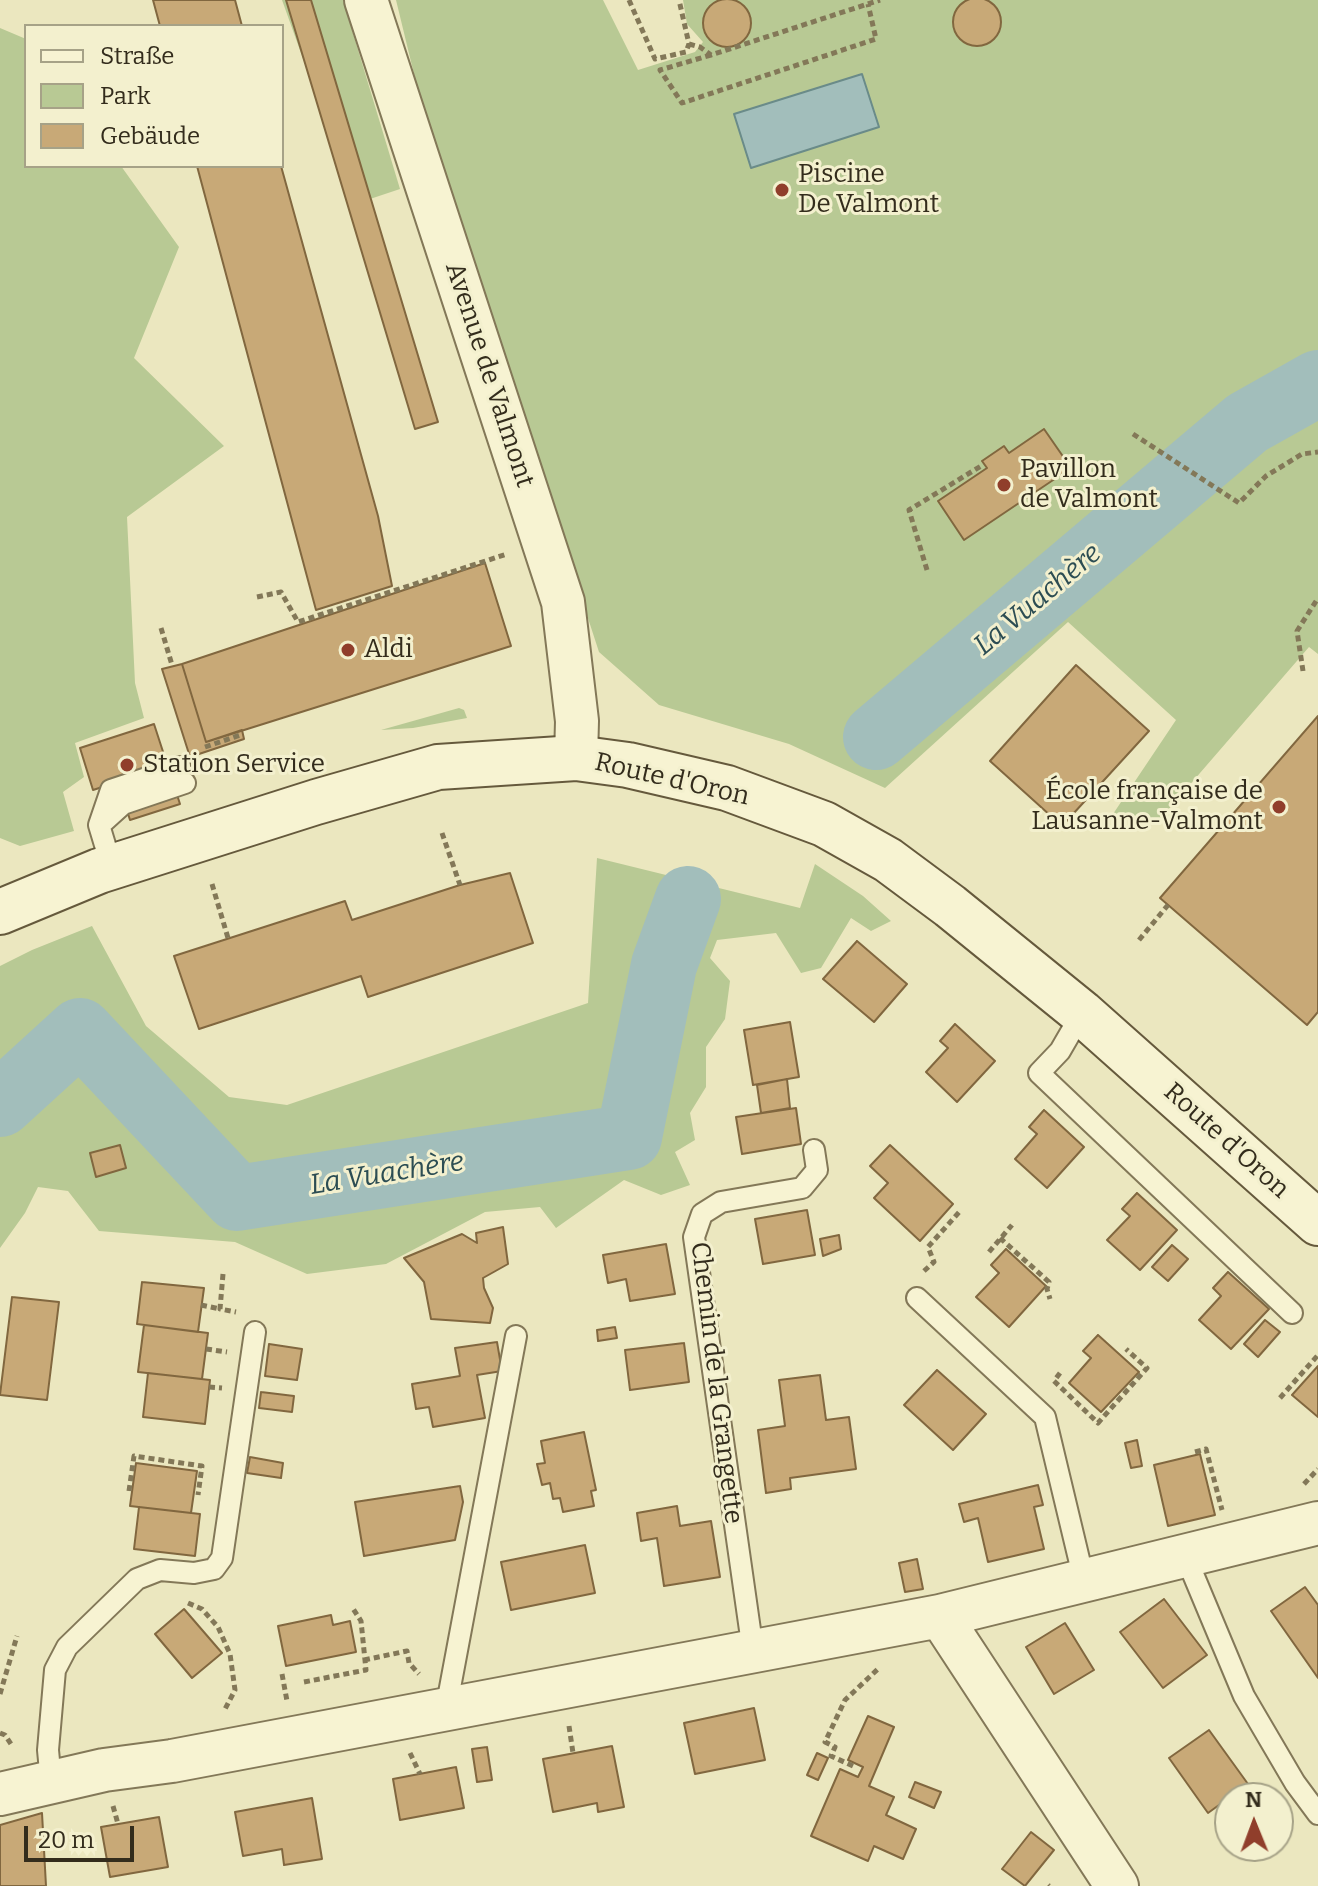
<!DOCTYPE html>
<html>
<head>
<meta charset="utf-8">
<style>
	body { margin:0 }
	#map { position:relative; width:1318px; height:1886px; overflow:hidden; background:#ebe7bf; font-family:Bitter,serif }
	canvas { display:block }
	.legend { position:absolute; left:24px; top:24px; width:260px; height:144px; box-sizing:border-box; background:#f3f0ce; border:2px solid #a6a287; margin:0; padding:10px 14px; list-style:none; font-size:24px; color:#332c1c }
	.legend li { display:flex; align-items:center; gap:16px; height:40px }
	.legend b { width:40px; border:2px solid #a6a287 }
	.north { position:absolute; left:1214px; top:1782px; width:80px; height:80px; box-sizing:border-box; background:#f3f0ce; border:2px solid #a6a287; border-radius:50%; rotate:359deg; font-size:22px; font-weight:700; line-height:32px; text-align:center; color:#332c1c }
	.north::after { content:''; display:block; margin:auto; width:28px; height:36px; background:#903e2b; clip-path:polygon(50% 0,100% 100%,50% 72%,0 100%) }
	.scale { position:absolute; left:24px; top:1826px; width:110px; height:36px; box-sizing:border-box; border:4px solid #332c1c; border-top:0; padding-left:10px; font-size:24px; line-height:28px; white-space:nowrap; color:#332c1c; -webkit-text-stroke:6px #f3f0ce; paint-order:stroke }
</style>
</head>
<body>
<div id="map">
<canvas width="1318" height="1886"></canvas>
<ul class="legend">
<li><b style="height:10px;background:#f7f3d2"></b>Straße</li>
<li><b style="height:22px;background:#b8c994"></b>Park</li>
<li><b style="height:22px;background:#c8a977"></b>Gebäude</li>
</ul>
<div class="north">N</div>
<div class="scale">20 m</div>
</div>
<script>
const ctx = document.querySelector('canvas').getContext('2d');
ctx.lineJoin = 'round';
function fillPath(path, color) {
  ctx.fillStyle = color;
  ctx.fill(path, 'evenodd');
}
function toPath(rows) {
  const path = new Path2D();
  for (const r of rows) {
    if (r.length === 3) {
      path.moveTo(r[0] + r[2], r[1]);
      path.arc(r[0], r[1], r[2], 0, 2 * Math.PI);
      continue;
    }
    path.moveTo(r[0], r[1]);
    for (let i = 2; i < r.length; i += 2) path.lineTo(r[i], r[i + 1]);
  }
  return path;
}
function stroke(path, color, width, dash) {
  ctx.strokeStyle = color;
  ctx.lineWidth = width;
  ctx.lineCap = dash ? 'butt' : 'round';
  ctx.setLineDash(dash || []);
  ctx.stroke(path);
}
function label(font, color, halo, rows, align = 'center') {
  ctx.font = font + ' Bitter,serif';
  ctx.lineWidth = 6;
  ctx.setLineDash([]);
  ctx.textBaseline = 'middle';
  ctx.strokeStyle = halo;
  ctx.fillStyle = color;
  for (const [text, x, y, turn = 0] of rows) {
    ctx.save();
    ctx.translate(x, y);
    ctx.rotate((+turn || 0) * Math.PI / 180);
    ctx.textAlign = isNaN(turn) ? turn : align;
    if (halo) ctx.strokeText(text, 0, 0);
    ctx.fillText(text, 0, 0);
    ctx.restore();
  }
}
const green = toPath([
	[282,0,343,0,400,189,355,204],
	[396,0,603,0,638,70,695,52,703,42,687,24,683,0,1318,0,1318,654,1309,647,1155,825,1113,814,1176,720,1068,622,885,788,789,744,659,705,599,652,423,111],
	[0,28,26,39,26,166,121,166,179,247,134,358,224,446,127,517,135,683,144,718,75,743,84,777,63,792,74,831,20,846,0,838],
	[459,708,464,710,467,718,413,728,381,730],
	[597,858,800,908,815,864,863,896,891,921,871,931,851,918,821,968,801,973,776,933,717,940,710,958,730,981,725,1019,706,1047,706,1087,690,1113,695,1140,675,1152,690,1185,661,1195,624,1180,556,1228,540,1207,485,1212,386,1264,307,1274,235,1242,99,1231,68,1191,38,1187,25,1213,0,1248,0,966,32,950,92,926,146,1026,229,1097,287,1105,588,1003]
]);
const water = toPath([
	[862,74,879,127,751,168,734,114,862,74]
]);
const river = toPath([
	[876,737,1247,423,1318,383],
	[0,1104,80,1031,237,1198,629,1137,664,965,688,899]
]);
const building = toPath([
	[977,22,24],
	[727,23,24],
	[153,0,235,0,242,26,160,26,153,0],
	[286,0,311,0,438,422,415,429,286,0],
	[197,166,281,166,378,516,392,586,316,610,197,166],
	[1044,429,1071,468,964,540,938,501,987,468,982,461,1004,446,1009,453,1044,429],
	[485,563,511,646,206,742,182,664,485,563],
	[182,664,206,742,242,730,244,739,190,757,162,669,182,664],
	[1076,665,1149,731,1062,826,990,761,1076,665],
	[1318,716,1318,1012,1307,1025,1160,898,1318,716],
	[154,724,180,804,130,820,118,782,93,790,80,748,154,724],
	[510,873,533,943,368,997,361,976,199,1029,174,956,345,901,352,920,460,885,510,873],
	[857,941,907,984,874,1022,823,979,857,941],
	[790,1022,799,1077,753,1085,744,1030,790,1022],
	[955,1024,995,1061,957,1102,926,1072,948,1048,940,1041,955,1024],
	[787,1079,790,1108,761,1113,757,1085,787,1079],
	[796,1108,801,1144,742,1154,736,1117,796,1108],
	[1044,1110,1084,1147,1047,1188,1015,1159,1037,1134,1029,1127,1044,1110],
	[120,1145,126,1168,96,1177,90,1153,120,1145],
	[890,1145,953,1204,920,1241,874,1198,888,1183,870,1166,890,1145],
	[1137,1193,1177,1230,1140,1270,1107,1240,1130,1216,1122,1209,1137,1193],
	[807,1210,815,1255,763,1264,755,1219,807,1210],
	[503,1227,508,1264,483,1278,484,1288,493,1308,490,1323,431,1319,424,1282,404,1258,462,1234,477,1243,476,1233,503,1227],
	[839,1235,841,1249,823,1256,820,1239,839,1235],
	[666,1244,675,1294,630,1301,626,1279,608,1283,603,1255,666,1244],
	[1172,1245,1188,1259,1168,1281,1152,1267,1172,1245],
	[1006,1249,1046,1286,1009,1327,976,1297,999,1273,991,1265,1006,1249],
	[1228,1272,1269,1309,1231,1349,1199,1320,1221,1296,1213,1288,1228,1272],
	[142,1282,204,1288,198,1332,137,1324,142,1282],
	[12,1297,59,1302,47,1400,0,1395,12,1297],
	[1265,1320,1280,1332,1258,1357,1244,1344,1265,1320],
	[144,1325,208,1333,202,1379,138,1372,144,1325],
	[615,1327,617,1338,598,1341,597,1330,615,1327],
	[1098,1335,1139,1372,1101,1412,1069,1383,1091,1358,1083,1351,1098,1335],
	[497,1342,502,1371,477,1375,485,1418,433,1427,429,1407,416,1409,412,1384,460,1376,455,1348,497,1342],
	[684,1343,689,1382,630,1390,625,1350,684,1343],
	[269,1344,302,1349,297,1380,265,1376,269,1344],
	[1318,1366,1318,1417,1292,1395,1318,1366],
	[937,1370,986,1414,953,1450,904,1405,937,1370],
	[148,1373,210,1380,205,1424,143,1417,148,1373],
	[820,1375,826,1420,849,1417,856,1469,790,1478,791,1489,766,1493,758,1430,785,1426,779,1380,820,1375],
	[261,1392,294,1396,292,1412,259,1408,261,1392],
	[584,1432,596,1490,591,1491,594,1506,563,1512,560,1498,553,1499,550,1483,542,1485,537,1464,545,1463,541,1441,584,1432],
	[1137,1440,1142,1466,1131,1468,1125,1443,1137,1440],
	[1200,1454,1215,1515,1168,1526,1154,1465,1200,1454],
	[250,1457,283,1463,281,1478,247,1473,250,1457],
	[136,1463,197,1471,191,1513,130,1506,136,1463],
	[1038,1485,1043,1505,1034,1507,1044,1549,988,1562,978,1518,964,1522,959,1504,1038,1485],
	[460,1486,463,1502,455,1540,364,1556,355,1502,460,1486],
	[677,1506,680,1526,711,1521,720,1577,664,1586,657,1538,641,1541,637,1513,677,1506],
	[139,1507,200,1514,195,1556,134,1549,139,1507],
	[585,1545,595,1593,511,1610,501,1562,585,1545],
	[917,1559,923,1589,905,1592,899,1563,917,1559],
	[1305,1587,1318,1605,1318,1678,1271,1611,1305,1587],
	[1164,1599,1207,1655,1163,1688,1120,1632,1164,1599],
	[184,1609,222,1653,192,1678,155,1634,184,1609],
	[331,1615,333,1625,350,1621,356,1652,286,1666,278,1626,331,1615],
	[1065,1623,1094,1670,1054,1694,1026,1647,1065,1623],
	[754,1708,765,1760,695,1774,684,1723,754,1708],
	[868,1716,894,1727,869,1786,894,1797,886,1815,916,1829,903,1859,874,1846,868,1861,811,1836,840,1769,858,1777,863,1767,848,1760,868,1716],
	[1209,1730,1248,1784,1208,1813,1169,1758,1209,1730],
	[612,1746,624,1807,598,1812,597,1803,553,1812,543,1759,612,1746],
	[487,1747,492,1780,477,1782,472,1749,487,1747],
	[817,1753,828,1758,818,1780,807,1775,817,1753],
	[456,1767,464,1808,400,1820,393,1779,456,1767],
	[915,1782,941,1792,934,1808,909,1797,915,1782],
	[312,1798,322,1859,284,1865,282,1849,243,1856,235,1812,312,1798],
	[42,1813,46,1886,0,1886,0,1825,42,1813],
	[159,1817,168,1867,110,1877,101,1827,159,1817],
	[1031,1832,1054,1850,1025,1886,1002,1869,1031,1832]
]);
const path = toPath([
	[629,0,655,59,686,52,689,44,679,0],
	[689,44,700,47,711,55,880,0],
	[711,55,660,70,682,103,876,39,868,4],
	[1133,434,1239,503,1266,476,1302,454,1318,452],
	[927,570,909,510,981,466],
	[257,597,281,592,298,622,507,554],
	[161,628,172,665],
	[1303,671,1297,631,1318,598],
	[205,747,240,735],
	[442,833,460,885],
	[212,884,228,938],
	[1139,940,1168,905],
	[1000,1238,1049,1282,1047,1289,1050,1299],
	[989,1252,1012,1225],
	[924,1271,934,1262,928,1247,961,1210],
	[223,1274,220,1309,236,1312],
	[201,1305,220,1309],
	[206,1349,227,1352],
	[1060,1373,1054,1381,1098,1423,1147,1368,1126,1349],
	[209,1387,222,1388],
	[1280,1398,1318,1355],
	[1195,1452,1206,1449,1222,1510],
	[1304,1484,1318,1469],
	[129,1491,134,1456,202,1466,198,1495],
	[188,1603,202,1609,218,1627,230,1654,235,1690,224,1711],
	[364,1660,407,1651,409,1663,419,1674],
	[282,1674,287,1701],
	[304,1682,366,1670,361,1621,352,1607],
	[0,1694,17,1636],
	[569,1726,573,1753],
	[0,1733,5,1735,13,1747],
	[410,1753,420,1774],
	[853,1766,831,1756,835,1747,825,1742,845,1700,879,1668],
	[113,1806,118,1824],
	[1048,1885,1049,1886]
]);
const lane = toPath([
	[102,823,123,804,185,783],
	[112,868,99,825,111,790,180,767],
	[1082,1013,1060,1051,1039,1073,1292,1313],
	[917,1298,1045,1417,1084,1580],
	[1185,1555,1244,1696,1295,1783,1318,1814],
	[753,1651,694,1237,702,1214,721,1202,802,1188,817,1170,814,1150],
	[446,1709,516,1336],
	[51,1782,48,1750,55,1670,67,1647,137,1579,160,1570,194,1573,214,1569,222,1558,255,1332]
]);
const street = toPath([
	[366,0,563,602,577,721,576,758],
	[940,1616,1117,1886],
	[0,1794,104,1770,172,1761,940,1616,1318,1523]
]);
const secondary = toPath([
	[0,912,99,871,316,802,438,767,576,758,628,765,727,788,824,824,888,860,950,906,1082,1013,1318,1223]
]);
const markers = [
	[782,190,8,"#903e2b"],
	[1004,485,8,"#903e2b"],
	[348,650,8,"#903e2b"],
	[127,765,8,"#903e2b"],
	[1279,807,8,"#903e2b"]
];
const poiNames = [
	["Piscine",798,175],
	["De Valmont",798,205],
	["Pavillon",1020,470],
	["de Valmont",1020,500],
	["Aldi",364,650],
	["Station Service",143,765],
	["École française de",1263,792,"right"],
	["Lausanne-Valmont",1263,822,"right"]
];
const streetNames = [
	["Avenue de Valmont",489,375,72],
	["Route d'Oron",672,780,13],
	["Route d'Oron",1226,1141,42],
	["Chemin de la Grangette",716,1383,83]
];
const waterNames = [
	["La Vuachère",1038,600,-40],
	["La Vuachère",387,1174,-9]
];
fillPath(green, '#b8c994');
fillPath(water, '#a2bebb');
stroke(water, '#6a8b89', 2);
stroke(river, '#a2bebb', 66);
fillPath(building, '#c8a977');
stroke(building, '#81673f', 2);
stroke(lane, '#837858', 24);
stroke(street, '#837858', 46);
stroke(secondary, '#65593c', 48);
stroke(path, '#837858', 5, [6, 4]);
stroke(lane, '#f7f3d2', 20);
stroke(street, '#f7f3d2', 42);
stroke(secondary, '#f7f3d2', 44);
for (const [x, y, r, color] of markers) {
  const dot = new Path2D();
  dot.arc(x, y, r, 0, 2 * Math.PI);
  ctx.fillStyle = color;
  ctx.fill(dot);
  stroke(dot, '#f3f0ce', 3);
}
label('26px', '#332c1c', '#f3f0ce', poiNames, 'left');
label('26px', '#332c1c', '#f3f0ce', streetNames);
label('italic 28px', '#2c4d53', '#f3f0ce', waterNames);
</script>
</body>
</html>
